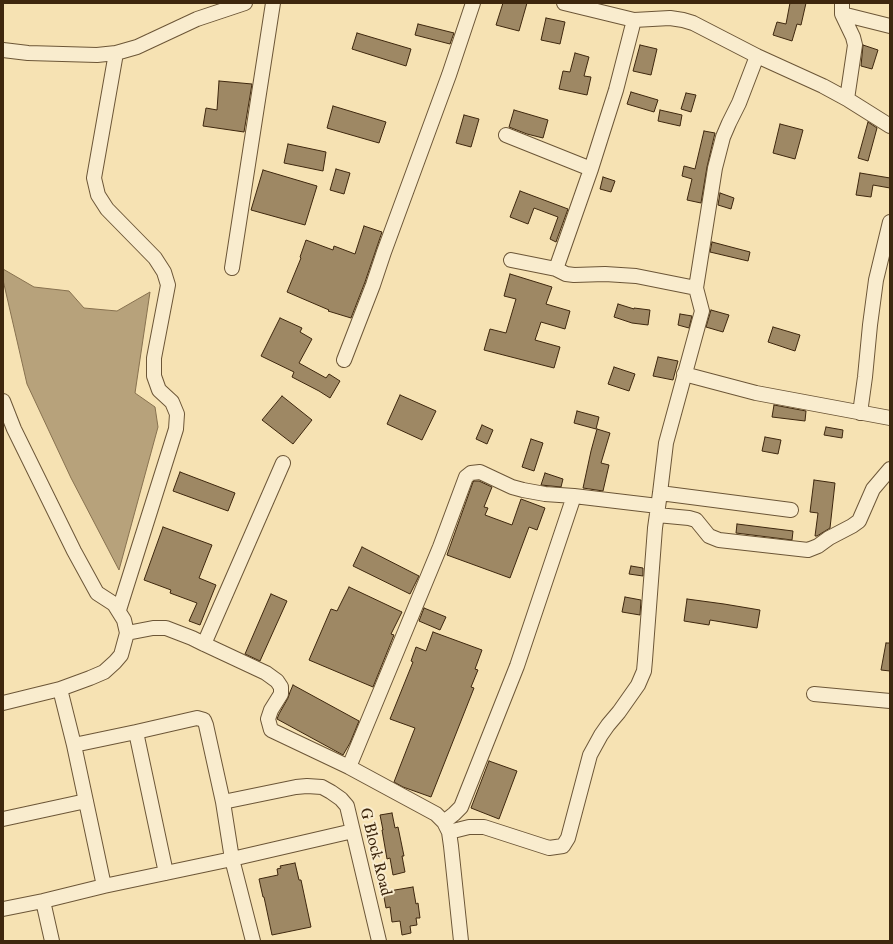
<!DOCTYPE html>
<html>
<head>
<meta charset="utf-8">
<style>
	body { margin:0 }
	#map { position:relative; width:893px; height:944px; overflow:hidden; background:#f6e2b3; font-family:"IM FELL Great Primer",serif }
	canvas { display:block }
	.frame { position:absolute; inset:0; border:4px solid #3e270e; pointer-events:none }
</style>
</head>
<body>
<div id="map">
<canvas width="893" height="944"></canvas>
<div class="frame"></div>
</div>
<script>
const ctx = document.querySelector('canvas').getContext('2d');
ctx.lineJoin = 'round';
function fillPath(path, color) {
  ctx.fillStyle = color;
  ctx.fill(path, 'evenodd');
}
function toPath(rows) {
  const path = new Path2D();
  for (const r of rows) {
    path.moveTo(r[0], r[1]);
    for (let i = 2; i < r.length; i += 2) path.lineTo(r[i], r[i + 1]);
  }
  return path;
}
function stroke(path, color, width, dash) {
  ctx.strokeStyle = color;
  ctx.lineWidth = width;
  ctx.lineCap = dash ? 'butt' : 'round';
  ctx.setLineDash(dash || []);
  ctx.stroke(path);
}
function label(font, color, halo, rows, align = 'center') {
  ctx.font = font + ' "IM FELL Great Primer",serif';
  ctx.lineWidth = 4;
  ctx.setLineDash([]);
  ctx.textBaseline = 'middle';
  ctx.strokeStyle = halo;
  ctx.fillStyle = color;
  for (const [text, x, y, turn = 0] of rows) {
    ctx.save();
    ctx.translate(x, y);
    ctx.rotate((+turn || 0) * Math.PI / 180);
    ctx.textAlign = isNaN(turn) ? turn : align;
    if (halo) ctx.strokeText(text, 0, 0);
    ctx.fillText(text, 0, 0);
    ctx.restore();
  }
}
const water = toPath([
	[3,269,34,287,69,291,84,308,117,311,150,292,135,393,155,407,158,427,119,570,71,478,27,384,3,280,3,269]
]);
const building = toPath([
	[503,3,527,3,519,31,496,25,503,3],
	[790,3,806,3,801,25,797,24,792,41,773,35,777,22,786,24,790,3],
	[546,18,565,22,560,44,541,40,546,18],
	[418,24,454,33,450,44,415,35,418,24],
	[357,33,411,49,406,66,352,49,357,33],
	[640,45,657,49,651,75,633,71,640,45],
	[863,45,878,50,872,69,861,66,863,45],
	[575,53,589,57,584,76,591,77,587,95,559,89,563,71,570,72,575,53],
	[219,81,252,84,244,132,203,126,206,108,217,110,219,81],
	[631,92,658,100,654,112,627,104,631,92],
	[686,93,696,95,691,112,681,109,686,93],
	[333,106,386,122,379,143,327,128,333,106],
	[514,110,548,120,543,138,527,134,509,127,514,110],
	[660,110,682,115,680,126,658,121,660,110],
	[464,115,479,119,471,147,456,143,464,115],
	[868,122,877,128,868,161,858,158,868,122],
	[780,124,803,130,795,159,773,153,780,124],
	[704,131,715,133,707,167,701,203,687,200,692,179,682,176,684,166,695,169,704,131],
	[288,144,326,152,323,171,284,163,288,144],
	[336,169,350,173,344,194,330,190,336,169],
	[263,170,317,186,305,225,251,210,263,170],
	[860,173,890,178,890,188,873,185,871,197,856,195,860,173],
	[603,177,615,181,611,192,600,189,603,177],
	[520,191,568,209,556,242,550,239,558,217,534,208,528,224,510,217,520,191],
	[720,193,734,198,731,209,718,205,720,193],
	[364,226,382,232,365,282,351,318,328,311,329,310,287,292,301,258,300,257,306,240,333,250,334,246,355,254,364,226],
	[712,242,750,252,748,261,710,252,712,242],
	[510,274,552,287,546,304,570,311,565,329,541,322,535,340,560,347,554,368,484,350,490,329,506,333,516,299,504,296,510,274],
	[618,304,634,309,634,308,650,310,648,325,632,323,614,317,618,304],
	[711,310,729,315,723,332,706,327,711,310],
	[680,314,692,316,689,328,678,325,680,314],
	[280,318,302,328,300,332,312,339,299,363,326,378,329,374,340,381,330,398,319,391,292,377,294,372,261,356,280,318],
	[773,327,800,335,795,351,768,342,773,327],
	[658,357,678,361,673,380,653,376,658,357],
	[614,367,635,374,629,391,608,384,614,367],
	[400,395,436,411,422,440,387,424,400,395],
	[282,396,312,420,293,444,262,420,282,396],
	[774,405,806,411,805,421,772,417,774,405],
	[577,411,599,417,596,429,574,423,577,411],
	[482,425,493,430,487,444,476,439,482,425],
	[826,427,843,430,842,438,824,435,826,427],
	[597,429,610,433,601,463,609,465,603,491,583,488,591,451,597,429],
	[765,437,781,440,778,454,762,451,765,437],
	[531,439,543,443,534,471,522,467,531,439],
	[180,472,235,493,228,511,173,491,180,472],
	[545,473,563,479,561,487,541,485,545,473],
	[814,480,835,483,830,528,817,536,815,536,818,513,810,512,814,480],
	[474,481,479,481,492,487,484,507,488,508,485,515,512,525,521,499,545,508,537,530,529,527,510,578,447,555,473,482,474,481],
	[737,524,793,531,792,540,736,533,737,524],
	[163,527,212,545,199,578,216,585,200,625,189,621,197,603,170,593,171,590,144,580,163,527],
	[362,547,419,576,410,594,353,566,362,547],
	[631,566,643,568,643,576,629,574,631,566],
	[349,587,402,612,391,634,394,635,373,687,309,660,331,609,337,611,349,587],
	[271,594,287,601,260,661,245,654,271,594],
	[625,597,641,600,640,615,622,612,625,597],
	[687,599,724,604,760,610,757,628,710,620,709,625,684,621,687,599],
	[424,608,446,617,440,630,419,621,424,608],
	[433,632,482,650,475,669,478,670,471,687,474,688,431,797,403,787,394,782,415,728,390,719,413,662,411,661,416,647,426,651,433,632],
	[886,643,890,643,890,671,881,670,886,643],
	[293,685,359,721,350,743,343,755,277,719,279,714,288,698,290,692,293,685],
	[489,761,517,771,499,819,471,808,489,761],
	[392,813,395,828,398,827,404,856,402,856,405,872,393,875,390,858,387,859,382,830,383,830,380,815,392,813],
	[295,863,299,880,301,880,311,927,272,935,264,897,263,897,259,879,278,875,277,869,281,868,280,866,295,863],
	[413,887,416,904,418,903,420,918,416,918,417,925,410,926,411,933,402,935,400,921,392,922,390,907,386,908,383,892,413,887]
]);
const minor = toPath([
	[564,3,634,20,670,18,683,20,693,23,757,56,823,86,847,99,890,126],
	[842,3,842,14,853,37,855,45,847,99],
	[842,14,890,26],
	[3,50,28,53,97,55,116,53,137,47,197,19,245,3],
	[116,53,94,178,98,195,107,209,155,258,164,272,168,285,154,358,154,376,159,390,172,402,177,414,176,429,119,610],
	[506,135,591,169],
	[511,260,556,269,566,274,574,275,605,274,636,276,696,288],
	[232,268,273,3],
	[556,269,591,169,616,90,634,20],
	[344,360,373,285,384,252,449,75,473,3],
	[684,374,756,393,890,418],
	[3,401,14,429,74,551,97,593,114,604,124,620,127,633,121,655,115,662,104,672,90,678,60,689,3,703],
	[860,413,865,377,870,325,876,280,890,222],
	[660,493,791,510],
	[657,515,689,518,696,520,709,536,719,540,808,550,818,546,829,538,852,526,859,521,873,489,890,469],
	[127,633,153,628,166,628,192,638,204,644,266,673,277,681,281,687,281,694,271,710,268,719,271,730,349,767,436,814,444,822,449,832,451,846,461,941],
	[204,644,283,463],
	[60,689,74,745,104,886],
	[814,694,890,701],
	[136,732,166,873],
	[74,745,136,732,197,718,204,720,206,725,223,802,232,859,253,941],
	[349,767,440,547,466,477,471,473,480,472,512,487,523,490,545,494,574,496,658,506],
	[223,802,296,787,307,786,322,787,331,792,341,799,347,806,379,941],
	[3,819,86,801],
	[444,822,454,814,461,807,517,666,574,496],
	[449,832,469,827,484,827,549,848,563,846,568,838,590,755,601,735,608,725,619,712,638,685,644,671,645,660,655,528,660,493,666,443,702,311,696,288,715,168,723,137,729,123,739,103,757,56],
	[43,901,52,941],
	[3,909,43,901,104,886,232,859,353,831]
]);
const streetNames = [
	["G Block Road",375,852,76]
];
fillPath(water, '#b7a27b');
stroke(water, '#87714f', 1);
fillPath(building, '#9e8864');
stroke(building, '#3e270e', 1);
stroke(minor, '#6c5637', 16);
stroke(minor, '#f9ecce', 14);
label('16px', '#3e270e', '#f9ecce', streetNames);
</script>
</body>
</html>
